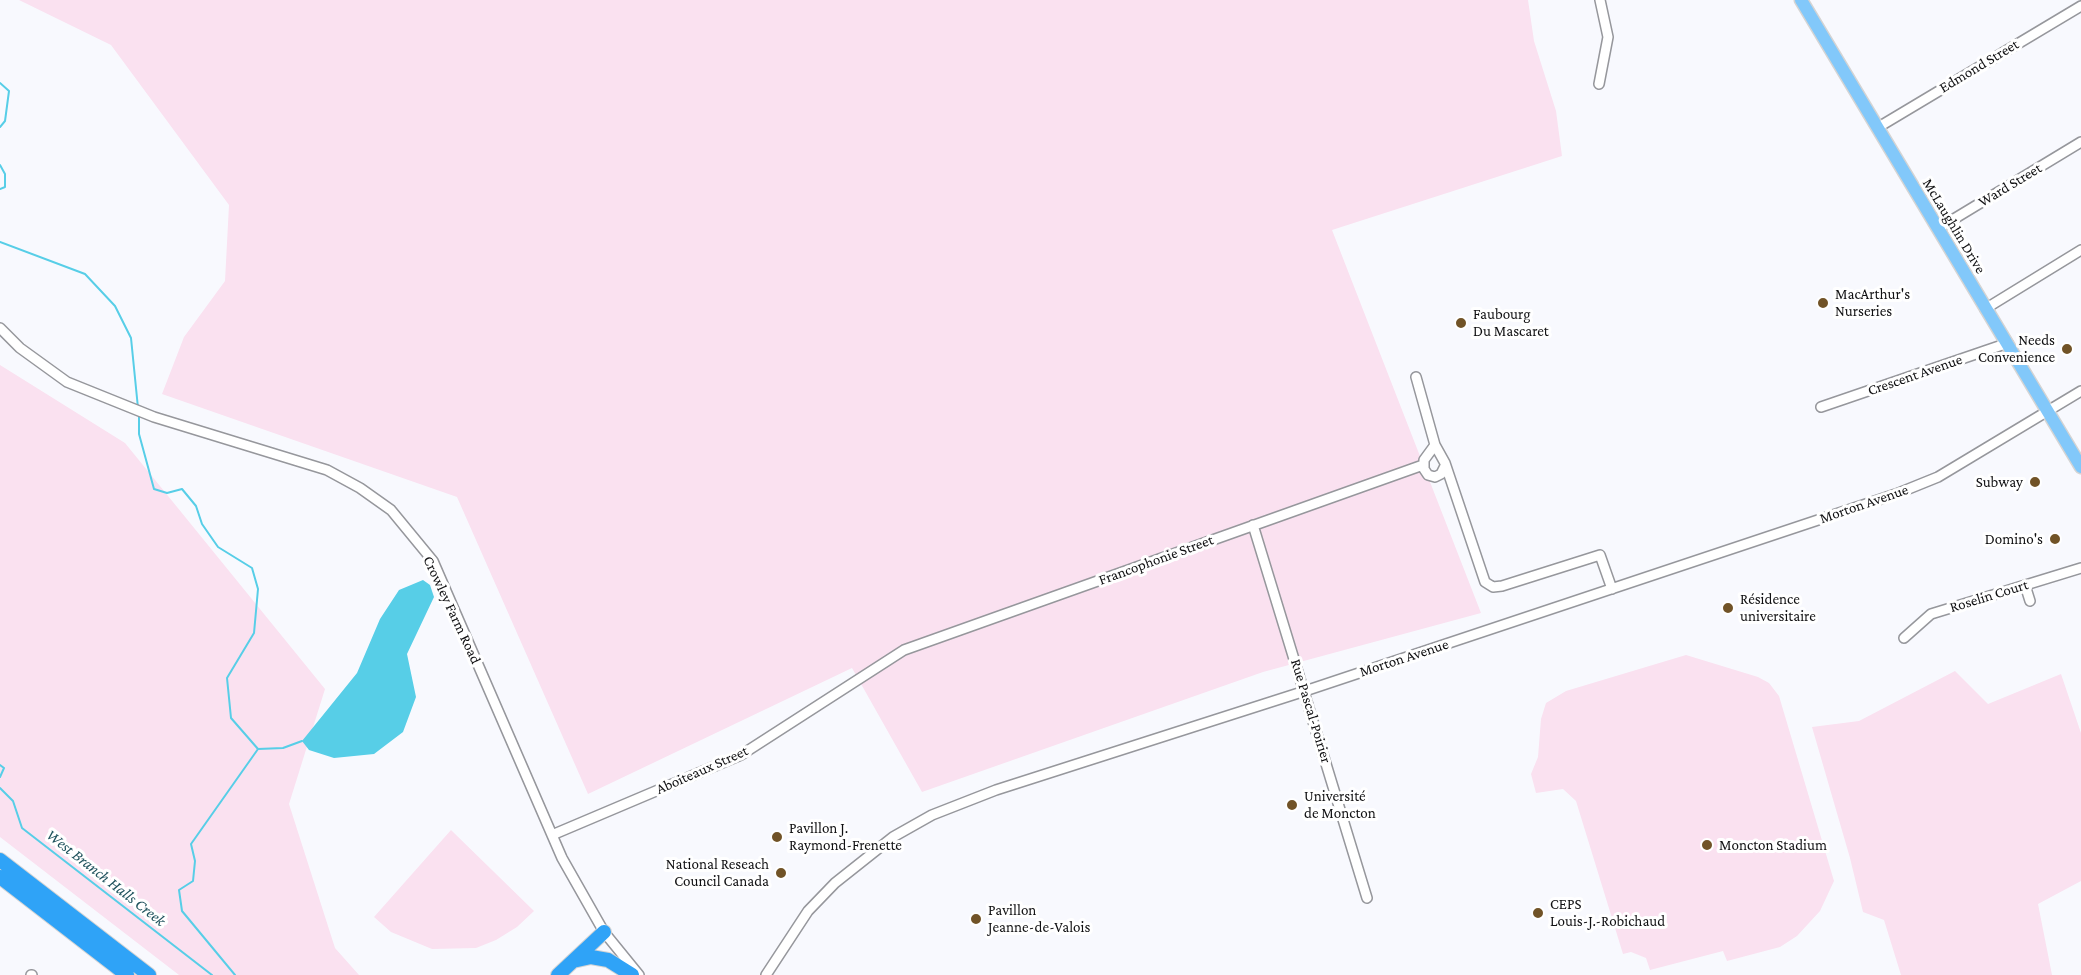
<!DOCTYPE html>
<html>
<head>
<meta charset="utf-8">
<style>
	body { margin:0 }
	canvas { display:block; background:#f8f9fe }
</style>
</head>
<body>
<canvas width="2081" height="975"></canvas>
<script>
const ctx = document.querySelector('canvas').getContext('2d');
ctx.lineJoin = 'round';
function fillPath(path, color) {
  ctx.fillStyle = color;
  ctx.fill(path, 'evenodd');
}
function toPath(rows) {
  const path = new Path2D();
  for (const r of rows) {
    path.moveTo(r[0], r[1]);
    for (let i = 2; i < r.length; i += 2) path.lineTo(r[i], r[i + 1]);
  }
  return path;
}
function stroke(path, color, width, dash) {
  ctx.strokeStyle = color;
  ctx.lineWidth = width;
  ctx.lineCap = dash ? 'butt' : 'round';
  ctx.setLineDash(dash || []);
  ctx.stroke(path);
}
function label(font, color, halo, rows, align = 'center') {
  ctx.font = font + ' "Crimson Pro",serif';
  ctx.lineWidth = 6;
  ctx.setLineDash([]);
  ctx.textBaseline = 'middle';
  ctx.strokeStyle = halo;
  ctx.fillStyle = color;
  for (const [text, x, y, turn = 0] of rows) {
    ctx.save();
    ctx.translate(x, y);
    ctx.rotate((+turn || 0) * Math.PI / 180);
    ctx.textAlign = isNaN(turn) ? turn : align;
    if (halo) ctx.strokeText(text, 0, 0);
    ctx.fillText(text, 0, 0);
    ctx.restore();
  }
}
const green = toPath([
	[19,0,1528,0,1534,41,1556,111,1562,156,1332,230,1481,613,1263,672,922,792,852,668,588,794,457,497,162,394,184,337,225,281,229,205,111,45],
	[0,365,125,443,325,689,289,804,335,948,359,975,179,975,0,837],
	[1686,655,1758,677,1769,683,1779,696,1834,881,1820,911,1797,936,1780,947,1727,961,1723,951,1650,970,1646,958,1631,952,1623,954,1576,801,1563,789,1536,793,1531,774,1538,757,1541,719,1546,703,1566,691],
	[1955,671,1988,704,2061,674,2081,733,2081,881,2038,904,2052,975,1901,975,1884,920,1863,912,1850,858,1812,727,1859,721],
	[451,830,534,911,517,927,496,940,476,948,432,949,391,932,374,917]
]);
const water = toPath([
	[423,580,430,585,434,597,407,654,416,697,403,732,374,754,334,758,309,750,302,741,357,673,380,619,399,590]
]);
const stream = toPath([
	[0,83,9,91,5,121,0,127],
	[0,165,5,174,5,187,0,189],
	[0,242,85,274,115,306,131,338,138,408],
	[139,413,139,434,154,489,167,493,182,489,196,506,202,524,218,547,252,568,258,589,254,633,227,678,231,718,258,749],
	[258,749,283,748,302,741],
	[0,765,4,768,0,777],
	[0,788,13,801,22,828,212,975],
	[235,975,182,911,179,890,193,881,195,861,191,844,258,749]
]);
const minor = toPath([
	[1599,84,1608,37,1600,0],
	[1877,128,2081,6],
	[1939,228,2081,142],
	[1985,309,2081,250],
	[0,328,20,348,67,382,154,417,327,470,360,488,391,510,433,561,562,858,604,932,639,975],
	[1416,377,1435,445,1445,463,1485,582,1493,587,1502,586,1600,555,1612,589],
	[1821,407,2008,343],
	[1435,445,1424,460,1424,469,1428,475,1435,477,1441,474,1445,466],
	[1253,525,1367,898],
	[2025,585,2030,601],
	[1904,638,1931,614,2081,568],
	[552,835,741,755,904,650,1423,465],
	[31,975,32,975],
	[766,975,808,911,835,883,893,837,932,815,996,790,1305,691,1896,494,1938,477,2081,391]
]);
const major = toPath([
	[1801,0,2081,467]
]);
const highway = toPath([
	[0,860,149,975],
	[0,877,127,975],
	[573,961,591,957,608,960,632,975],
	[558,975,604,932]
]);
const markers = [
	[1823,303,6,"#715327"],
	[1461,323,6,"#715327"],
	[2067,349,6,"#715327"],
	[2035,482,6,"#715327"],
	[2055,539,6,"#715327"],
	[1728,608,6,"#715327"],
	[1292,805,6,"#715327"],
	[777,837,6,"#715327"],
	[1707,845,6,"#715327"],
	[781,873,6,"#715327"],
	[1538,913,6,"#715327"],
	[976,919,6,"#715327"]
];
const streetNames = [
	["Edmond Street",1979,66,-31],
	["Ward Street",2010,185,-31],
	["McLaughlin Drive",1954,226,59],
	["Crescent Avenue",1915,375,-19],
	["Morton Avenue",1864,504,-19],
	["Francophonie Street",1156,560,-20],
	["Roselin Court",1989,596,-17],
	["Crowley Farm Road",452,610,65],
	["Morton Avenue",1404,658,-18],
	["Rue Pascal-Poirier",1311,711,73],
	["Aboiteaux Street",702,770,-24]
];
const poiNames = [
	["MacArthur's",1835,294],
	["Nurseries",1835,311],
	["Faubourg",1473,314],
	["Du Mascaret",1473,331],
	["Needs",2055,340,"right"],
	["Convenience",2055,357,"right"],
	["Subway",2023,482,"right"],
	["Domino's",2043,539,"right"],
	["Résidence",1740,599],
	["universitaire",1740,616],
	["Université",1304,796],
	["de Moncton",1304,813],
	["Pavillon J.",789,828],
	["Raymond-Frenette",789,845],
	["Moncton Stadium",1719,845],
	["National Reseach",769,864,"right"],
	["Council Canada",769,881,"right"],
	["CEPS",1550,904],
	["Louis-J.-Robichaud",1550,921],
	["Pavillon",988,910],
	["Jeanne-de-Valois",988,927]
];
const waterNames = [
	["West Branch Halls Creek",106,878,38]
];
fillPath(green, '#fae1f0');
fillPath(water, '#57cee7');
stroke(stream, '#57cee7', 2);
stroke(minor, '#96979c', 12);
stroke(major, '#d4d4d4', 15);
stroke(highway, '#d4d4d4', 16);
stroke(minor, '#fff', 9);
stroke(major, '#82c8fa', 12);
stroke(highway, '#2fa3f7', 14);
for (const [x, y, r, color] of markers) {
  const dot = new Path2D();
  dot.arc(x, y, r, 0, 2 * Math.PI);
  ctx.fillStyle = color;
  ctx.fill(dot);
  stroke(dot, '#fff', 2);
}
label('15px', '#101012', '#fff', streetNames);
label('15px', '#101012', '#fff', poiNames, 'left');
label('italic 16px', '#1e515c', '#fff', waterNames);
</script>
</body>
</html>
